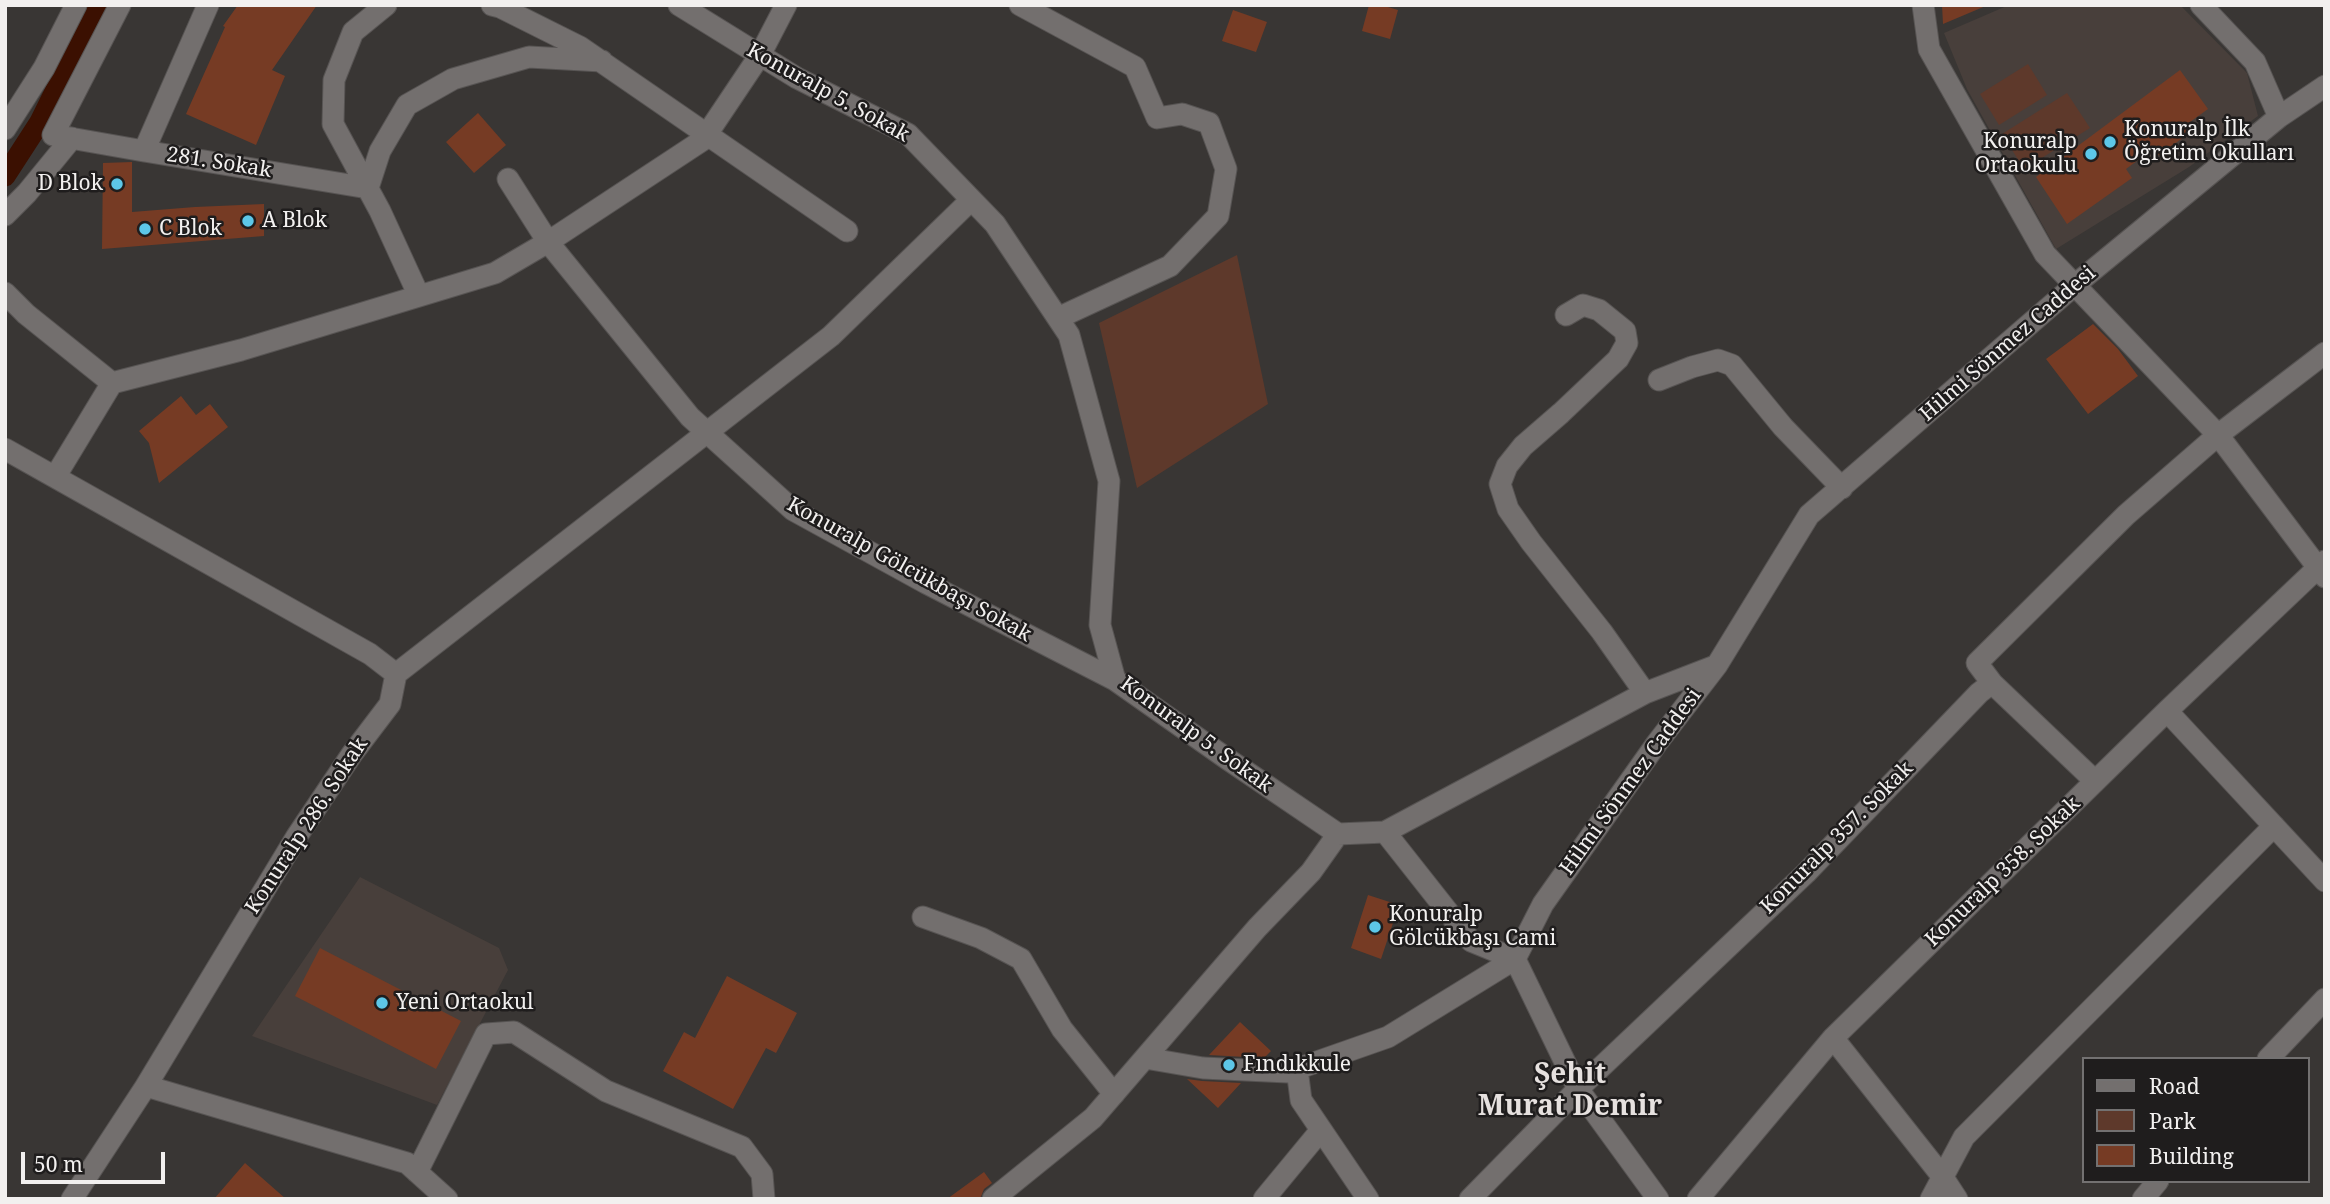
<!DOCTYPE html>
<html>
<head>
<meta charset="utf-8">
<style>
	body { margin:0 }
	#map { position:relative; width:2330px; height:1204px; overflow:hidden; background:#393634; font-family:"Noto Serif",serif }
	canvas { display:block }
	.frame { position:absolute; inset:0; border:7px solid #f2f0ef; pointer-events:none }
	.legend { position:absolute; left:2082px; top:1057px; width:228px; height:126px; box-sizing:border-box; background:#1f1d1d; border:2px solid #737171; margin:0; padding:9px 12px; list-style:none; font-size:21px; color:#f2f0ef }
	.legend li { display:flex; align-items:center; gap:14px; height:35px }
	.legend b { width:35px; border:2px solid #737171 }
	.scale { position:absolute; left:21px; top:1152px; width:144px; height:32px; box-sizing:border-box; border:4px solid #f2f0ef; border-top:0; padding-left:9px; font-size:21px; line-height:24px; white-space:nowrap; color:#f2f0ef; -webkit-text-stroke:5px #1f1d1d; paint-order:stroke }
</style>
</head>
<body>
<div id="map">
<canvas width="2330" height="1204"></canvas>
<div class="frame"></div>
<ul class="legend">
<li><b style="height:9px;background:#736f6e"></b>Road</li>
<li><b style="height:19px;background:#5e392b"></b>Park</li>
<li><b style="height:19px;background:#763b24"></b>Building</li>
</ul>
<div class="scale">50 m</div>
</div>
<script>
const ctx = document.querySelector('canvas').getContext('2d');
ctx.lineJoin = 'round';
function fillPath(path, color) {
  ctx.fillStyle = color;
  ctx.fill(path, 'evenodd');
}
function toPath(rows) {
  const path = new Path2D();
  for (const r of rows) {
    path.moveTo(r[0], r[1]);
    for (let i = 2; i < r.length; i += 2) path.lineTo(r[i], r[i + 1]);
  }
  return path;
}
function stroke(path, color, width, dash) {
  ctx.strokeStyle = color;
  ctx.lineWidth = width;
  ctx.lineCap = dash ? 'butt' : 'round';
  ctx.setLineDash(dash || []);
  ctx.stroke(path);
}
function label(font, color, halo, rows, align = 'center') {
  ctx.font = font + ' "Noto Serif",serif';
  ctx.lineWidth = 5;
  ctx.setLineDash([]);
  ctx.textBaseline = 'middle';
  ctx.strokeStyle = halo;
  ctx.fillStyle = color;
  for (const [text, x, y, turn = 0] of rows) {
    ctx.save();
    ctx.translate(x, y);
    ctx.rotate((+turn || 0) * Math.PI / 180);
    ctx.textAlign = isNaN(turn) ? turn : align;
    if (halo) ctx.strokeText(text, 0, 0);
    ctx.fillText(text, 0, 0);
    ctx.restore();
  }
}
const built = toPath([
	[2009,5,2180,5,2247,73,2258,116,2189,167,2056,249,1967,89,1944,33],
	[360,877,499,948,508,970,437,1105,252,1036]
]);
const green = toPath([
	[2028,64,2047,95,1999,125,1980,94],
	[2067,93,2090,128,2024,169,2002,134],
	[1237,255,1268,404,1137,488,1099,323]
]);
const canal = toPath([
	[5,176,40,122,98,5]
]);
const building = toPath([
	[238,5,317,5,272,70,285,76,256,145,186,114,225,27,223,26],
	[1369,5,1381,5,1398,10,1390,39,1362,31],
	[1942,5,1988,5,1943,24],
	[1233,10,1267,22,1256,52,1222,41],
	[2180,70,2208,109,2190,122,2195,129,2159,155,2154,148,2126,169,2132,178,2067,224,2036,177],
	[478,113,506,145,474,173,446,142],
	[132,162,132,212,195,207,264,204,264,236,102,249,103,163],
	[2093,324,2118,349,2138,376,2088,414,2046,359],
	[181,396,196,415,210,404,228,427,159,483,149,443,139,431],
	[1368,895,1399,905,1381,959,1351,948],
	[320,948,461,1021,436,1069,295,996],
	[727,976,797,1013,776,1053,766,1048,733,1109,663,1071,684,1032,695,1038],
	[1240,1022,1271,1051,1264,1058,1209,1055],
	[1187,1079,1202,1081,1241,1083,1218,1108],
	[245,1163,286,1199,214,1199],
	[984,1172,992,1183,984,1189,980,1199,947,1199]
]);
const minor = toPath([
	[120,5,53,135,144,151],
	[208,5,144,151,368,188,380,151,407,105,453,79,529,57,602,61],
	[386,5,353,32,334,80,333,124,380,211,419,296],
	[492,5,500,7,580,47,847,231],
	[679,5,797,78,908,134,995,224,1069,335,1109,481,1100,625,1115,680,1226,758,1338,834],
	[1020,5,1135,67,1157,118,1182,114,1209,123,1226,169,1218,216,1170,266,1058,318],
	[1923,5,1929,49,2045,254,2218,435,2325,577],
	[2201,5,2255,62,2279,117],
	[5,129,44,68,76,5],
	[508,179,548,242,690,417,793,510,926,583,1115,680],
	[5,215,27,193,72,138],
	[5,293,26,314,112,383],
	[1566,315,1583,305,1599,310,1625,331,1627,343,1618,359,1561,413,1523,446,1507,466,1500,484,1508,509,1531,542,1602,632,1645,693],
	[1659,380,1692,367,1718,360,1732,365,1783,427,1842,488],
	[5,449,370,654,396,674,390,704,352,754,297,836,146,1086,407,1163,447,1199],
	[55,477,112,383,241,350,495,273,548,242,703,140,760,55,786,5],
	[396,674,831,336,971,200],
	[1992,683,1977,663,2126,515,2218,435,2325,353],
	[2167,711,2325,881],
	[1385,832,1471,941,1515,959,1578,1089,1658,1199],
	[1338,834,1385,832,1645,693,1715,666],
	[923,917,981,938,1021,959,1062,1029,1114,1094],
	[1833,1038,1942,1176,1957,1199],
	[1145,1058,1203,1068,1288,1072,1388,1037,1515,959,1543,904,1657,743,1717,665,1809,515,2076,284,2279,117,2325,86],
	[2268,1059,2325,999],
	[1297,1069,1301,1100,1368,1199],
	[417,1172,486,1034,514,1032,606,1091,742,1147,762,1174,764,1199],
	[72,1199,146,1086],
	[993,1199,1093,1118,1257,928,1311,872,1338,834],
	[1264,1199,1321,1130],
	[1470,1199,1578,1089,1806,873,1979,693,1992,683,2095,781],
	[1698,1199,1833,1038,2167,711,2325,561],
	[1931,1199,1964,1137,2274,826],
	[2143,1199,2158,1181]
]);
const markers = [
	[2110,142,7,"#5dc7e8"],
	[2091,154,7,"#5dc7e8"],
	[117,184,7,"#5dc7e8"],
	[248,221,7,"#5dc7e8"],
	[145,229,7,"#5dc7e8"],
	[1375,927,7,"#5dc7e8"],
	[382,1003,7,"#5dc7e8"],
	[1229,1065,7,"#5dc7e8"]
];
const streetNames = [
	["Konuralp 5. Sokak",828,93,29],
	["281. Sokak",219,163,9],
	["Hilmi Sönmez Caddesi",2008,344,-41],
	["Konuralp Gölcükbaşı Sokak",909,570,29],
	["Konuralp 5. Sokak",1196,735,36],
	["Hilmi Sönmez Caddesi",1631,782,-54],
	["Konuralp 286. Sokak",307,826,-57],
	["Konuralp 357. Sokak",1837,838,-45],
	["Konuralp 358. Sokak",2003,872,-44]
];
const poiNames = [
	["Konuralp İlk",2124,130],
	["Öğretim Okulları",2124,154],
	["Konuralp",2077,142,"right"],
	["Ortaokulu",2077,166,"right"],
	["D Blok",103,184,"right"],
	["A Blok",262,221],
	["C Blok",159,229],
	["Konuralp",1389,915],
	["Gölcükbaşı Cami",1389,939],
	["Yeni Ortaokul",396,1003],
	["Fındıkkule",1243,1065]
];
const districtNames = [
	["Şehit",1570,1075],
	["Murat Demir",1570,1107]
];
fillPath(built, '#483f3b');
fillPath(green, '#5e392b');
stroke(canal, '#3b1001', 21);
fillPath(building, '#763b24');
stroke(minor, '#575453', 23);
stroke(minor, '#736f6e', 21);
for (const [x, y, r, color] of markers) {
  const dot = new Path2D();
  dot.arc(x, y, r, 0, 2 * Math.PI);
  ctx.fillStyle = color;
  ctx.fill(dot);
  stroke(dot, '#1f1d1d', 2.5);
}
label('21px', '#f2f0ef', '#1f1d1d', streetNames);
label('21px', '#f2f0ef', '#1f1d1d', poiNames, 'left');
label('bold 28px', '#e6e1df', '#1f1d1d', districtNames);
</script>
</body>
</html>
